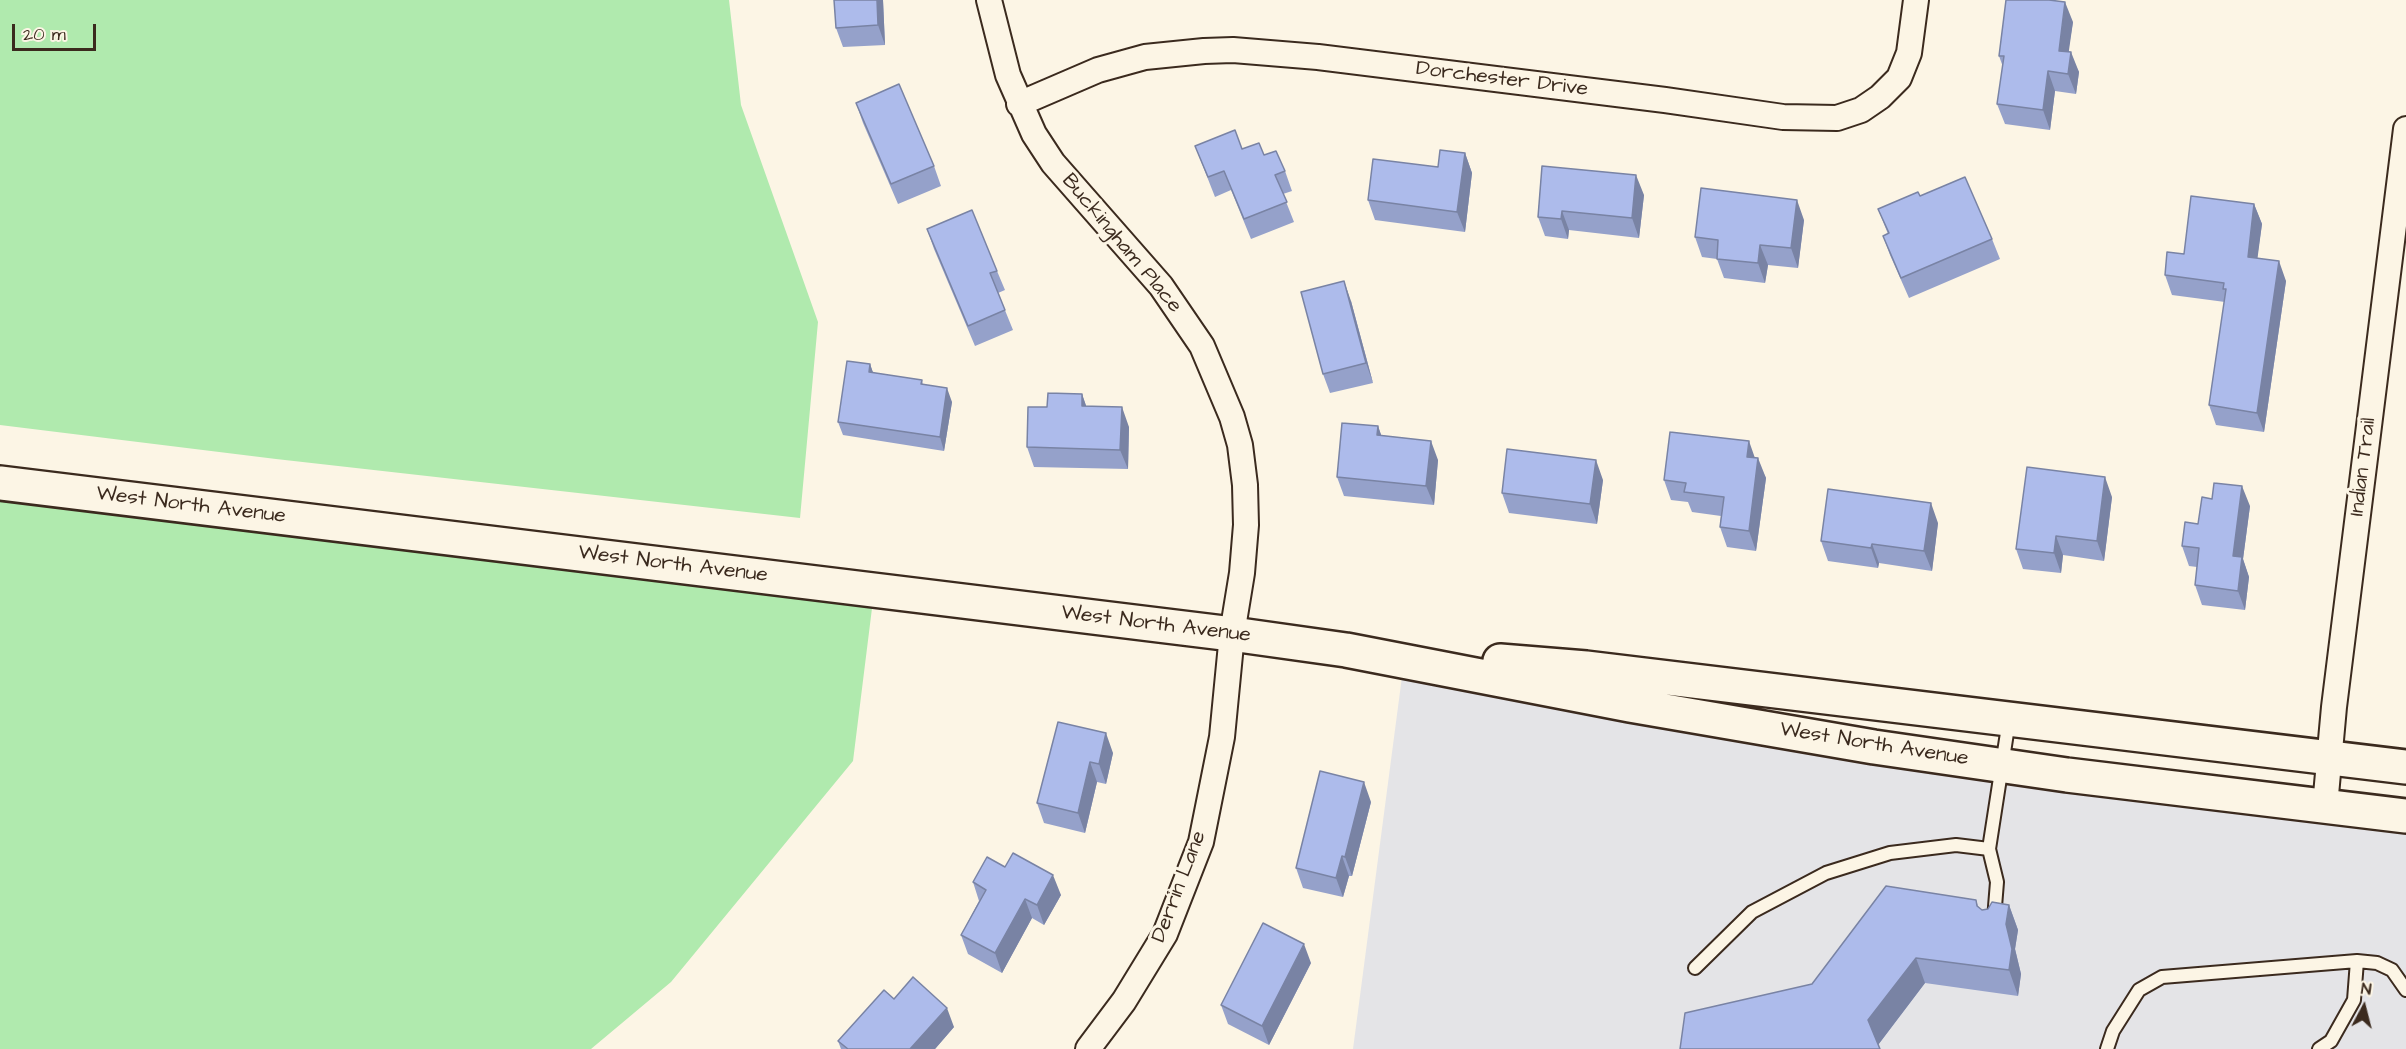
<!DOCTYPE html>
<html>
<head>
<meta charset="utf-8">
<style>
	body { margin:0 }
	#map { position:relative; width:2406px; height:1049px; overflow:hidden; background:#fcf5e5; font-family:"Architects Daughter",sans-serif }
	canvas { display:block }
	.north { position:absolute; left:2334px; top:977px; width:60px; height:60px; -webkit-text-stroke:4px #fcf5e5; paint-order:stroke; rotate:7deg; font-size:16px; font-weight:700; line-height:24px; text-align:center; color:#3b2a1e }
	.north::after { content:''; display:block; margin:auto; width:21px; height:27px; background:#3b2a1e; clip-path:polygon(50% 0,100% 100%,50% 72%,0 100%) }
	.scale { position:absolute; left:12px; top:24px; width:84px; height:27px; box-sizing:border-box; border:3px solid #3b2a1e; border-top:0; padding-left:8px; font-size:18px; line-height:21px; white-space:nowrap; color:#3b2a1e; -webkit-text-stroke:4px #fcf5e5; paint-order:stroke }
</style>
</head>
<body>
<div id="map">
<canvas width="2406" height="1049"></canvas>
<div class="north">N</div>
<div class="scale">20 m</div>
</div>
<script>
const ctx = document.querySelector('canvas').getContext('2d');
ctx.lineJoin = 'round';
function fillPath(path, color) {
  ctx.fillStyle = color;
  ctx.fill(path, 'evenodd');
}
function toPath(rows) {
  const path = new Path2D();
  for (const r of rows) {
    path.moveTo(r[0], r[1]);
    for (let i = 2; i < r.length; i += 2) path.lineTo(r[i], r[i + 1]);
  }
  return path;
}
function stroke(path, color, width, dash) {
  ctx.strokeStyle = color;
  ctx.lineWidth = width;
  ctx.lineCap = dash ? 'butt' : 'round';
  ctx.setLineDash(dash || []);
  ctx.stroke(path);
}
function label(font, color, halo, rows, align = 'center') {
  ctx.font = font + ' "Architects Daughter",sans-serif';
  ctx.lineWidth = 6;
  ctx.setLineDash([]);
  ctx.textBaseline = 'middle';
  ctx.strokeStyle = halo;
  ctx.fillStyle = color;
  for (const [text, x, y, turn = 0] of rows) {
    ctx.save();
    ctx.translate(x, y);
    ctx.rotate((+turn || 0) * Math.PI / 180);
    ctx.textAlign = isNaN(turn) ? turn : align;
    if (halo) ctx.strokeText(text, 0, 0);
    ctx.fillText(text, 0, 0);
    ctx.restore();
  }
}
const built = toPath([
	[1403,669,2406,831,2406,1049,1353,1049]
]);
const green = toPath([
	[0,0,729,0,741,105,818,322,800,518,276,459,0,425],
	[0,481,876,576,853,761,671,982,591,1049,0,1049]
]);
const lane = toPath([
	[1994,919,1997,882,1989,849,2009,720],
	[2357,961,2377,963,2392,970,2406,990],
	[1695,968,1752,912,1826,873,1890,853,1956,845,1989,849],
	[2107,1049,2113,1031,2139,990,2162,977,2357,961,2354,1000,2331,1041,2319,1049]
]);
const street = toPath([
	[989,0,1008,75,1034,134,1053,163,1161,286,1202,346,1232,417,1240,445,1245,485,1246,525,1242,573,1232,634,1222,737,1201,842,1165,934,1124,1001,1088,1049],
	[1019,104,1098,70,1145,57,1204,51,1233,50,1318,57,1665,100,1783,117,1837,118,1861,110,1880,97,1899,78,1909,53,1916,0],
	[2325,806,2334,707,2406,129]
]);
const secondary = toPath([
	[0,483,1232,634,1346,650,1630,705,1874,747,2067,775,2406,816],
	[1500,661,1586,668,2406,767]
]);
const wall = toPath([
	[883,0,885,45,843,47,836,28],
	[2073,22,2068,52,2079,72,2076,94,2055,91,2050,130,2005,124,1997,104,2003,67,1999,56],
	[856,103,934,166,941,186,898,204,863,123],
	[1195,146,1242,149,1285,171,1292,191,1283,194,1294,222,1251,239,1231,190,1215,197],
	[1465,153,1472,173,1465,232,1375,220,1368,200,1438,167],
	[1542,166,1644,195,1639,238,1569,230,1568,239,1545,236,1538,217],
	[1920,196,1992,239,2000,259,1909,298,1890,255,1883,236,1888,234,1878,209],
	[2254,204,2262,224,2257,258,2286,281,2264,432,2216,425,2209,405,2225,302,2172,295,2165,275,2184,254],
	[1804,220,1798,268,1768,265,1765,283,1724,278,1717,259,1702,257,1695,237],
	[927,229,997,271,1005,290,998,293,1013,330,975,346,934,249],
	[1351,301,1373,383,1330,393,1323,374],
	[870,364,873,373,922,380,923,385,952,402,944,451,843,435,838,422],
	[1082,394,1086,406,1129,427,1128,469,1034,467,1027,447,1047,407],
	[1378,426,1381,435,1438,460,1434,505,1344,496,1337,477],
	[1755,457,1766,478,1756,551,1727,547,1720,527,1721,516,1692,512,1688,502,1671,500,1664,480],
	[1603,480,1597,524,1509,513,1502,493],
	[2112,497,2104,561,2063,555,2061,573,2023,569,2016,549],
	[2250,506,2243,559,2249,577,2245,610,2202,605,2195,585,2197,567,2189,566,2182,546,2198,524],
	[1938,523,1932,571,1879,563,1878,568,1828,561,1821,541],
	[1058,722,1113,753,1106,784,1097,782,1085,833,1044,823,1037,803],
	[1371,802,1352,876,1349,876,1343,897,1303,888,1296,868],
	[1005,867,1061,895,1044,925,1032,918,1002,973,968,954,961,935,979,901,973,882],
	[1976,900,1978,906,1982,910,2009,905,2018,930,2015,949,2021,974,2018,996,1925,983,1878,1045,1812,984],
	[1311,963,1269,1045,1228,1024,1221,1005],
	[894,999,954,1027,935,1049,841,1049,838,1041]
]);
const shadedWall = toPath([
	[877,0,883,0,885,45,878,25],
	[2065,2,2073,22,2066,71,2059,51],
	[2071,52,2079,72,2076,94,2068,74],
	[2048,71,2055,91,2050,130,2043,110],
	[1465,153,1472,173,1465,232,1457,212],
	[1636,175,1644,195,1639,238,1632,218],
	[1797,200,1804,220,1798,268,1791,248],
	[2254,204,2262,224,2255,277,2248,257],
	[1562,211,1569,230,1568,239,1561,219],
	[1760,245,1768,265,1765,283,1758,263],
	[2279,261,2286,281,2264,432,2257,413],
	[1344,281,1351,301,1373,383,1366,363],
	[870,364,875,378,869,372],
	[947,388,952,402,944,451,940,437],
	[1082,394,1089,414,1082,406],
	[1122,407,1129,427,1128,469,1120,450],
	[1378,426,1385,446,1377,435],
	[1431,441,1438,460,1434,505,1426,486],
	[1749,441,1756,461,1747,457],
	[1758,458,1766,478,1756,551,1749,531],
	[1596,460,1603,480,1597,524,1590,504],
	[2105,477,2112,497,2104,561,2097,541],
	[2242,486,2250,506,2243,559,2249,577,2245,610,2238,591,2233,556],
	[1931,503,1938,523,1932,571,1924,551],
	[2056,536,2063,555,2061,573,2054,553],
	[1872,544,1879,563,1878,568,1871,548],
	[1106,733,1113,753,1106,784,1099,764],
	[1090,762,1097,782,1085,833,1078,813],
	[1364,782,1371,802,1352,876,1345,857],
	[1342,856,1349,876,1343,897,1336,878],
	[1053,875,1061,895,1044,925,1037,905],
	[1025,899,1032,918,1002,973,995,953],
	[2009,905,2018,930,2015,949,2021,974,2018,996,2009,970,2006,924],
	[1304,944,1311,963,1269,1045,1262,1026],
	[1916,958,1925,983,1878,1045,1868,1020],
	[947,1008,954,1027,935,1049,910,1049]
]);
const building = toPath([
	[834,0,877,0,878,25,836,28,834,0],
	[2006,0,2049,0,2065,2,2059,51,2071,52,2068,74,2048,71,2043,110,1997,104,2004,56,1999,56,2006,0],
	[899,84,934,166,891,184,856,103,899,84],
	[1235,130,1242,149,1259,143,1264,155,1276,151,1285,171,1275,175,1287,202,1244,219,1224,171,1208,177,1195,146,1235,130],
	[1440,150,1465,153,1457,212,1368,200,1373,159,1438,167,1440,150],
	[1542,166,1636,175,1632,218,1562,211,1561,219,1538,217,1542,166],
	[1965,177,1992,239,1901,278,1883,236,1889,233,1878,209,1918,192,1920,196,1965,177],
	[1701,188,1797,200,1791,248,1760,245,1758,263,1717,259,1718,240,1695,237,1701,188],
	[2191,196,2254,204,2248,257,2279,261,2257,413,2209,405,2226,289,2223,289,2224,283,2165,275,2167,252,2184,254,2191,196],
	[972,210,997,271,990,273,1005,310,968,326,927,229,972,210],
	[1344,281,1366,363,1323,374,1301,292,1344,281],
	[847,361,870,364,869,372,922,380,921,384,947,388,940,437,838,422,847,361],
	[1048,393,1082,394,1082,406,1122,407,1120,450,1027,447,1028,407,1047,407,1048,393],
	[1342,423,1378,426,1377,435,1431,441,1426,486,1337,477,1342,423],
	[1670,432,1749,441,1747,457,1758,458,1749,531,1720,527,1724,497,1684,492,1686,483,1664,480,1670,432],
	[1507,449,1596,460,1590,504,1502,493,1507,449],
	[2027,467,2105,477,2097,541,2056,536,2054,553,2016,549,2027,467],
	[2214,483,2242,486,2233,556,2242,557,2238,591,2195,585,2199,548,2182,546,2185,522,2198,524,2202,497,2212,499,2214,483],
	[1828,489,1931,503,1924,551,1872,544,1871,548,1821,541,1828,489],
	[1058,722,1106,733,1099,764,1090,762,1078,813,1037,803,1058,722],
	[1320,771,1364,782,1345,857,1342,856,1336,878,1296,868,1320,771],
	[1013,853,1053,875,1037,905,1025,899,995,953,961,935,986,890,973,882,987,857,1005,867,1013,853],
	[1886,886,1976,900,1977,906,1982,910,1988,909,1992,902,2009,905,2006,924,2012,949,2009,970,1916,958,1868,1020,1880,1049,1680,1049,1685,1013,1812,984,1886,886],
	[1263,923,1304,944,1262,1026,1221,1005,1263,923],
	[913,977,947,1008,910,1049,848,1049,838,1041,884,990,894,999,913,977]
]);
const streetNames = [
	["Dorchester Drive",1502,80,7],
	["Buckingham Place",1121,244,50],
	["Indian Trail",2364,467,-83],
	["West North Avenue",191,506,7],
	["West North Avenue",673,565,7],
	["West North Avenue",1156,625,7],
	["West North Avenue",1874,745,9],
	["Derrin Lane",1180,887,-69]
];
fillPath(built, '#e4e4e7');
fillPath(green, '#b0eaae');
stroke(lane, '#3b2a1e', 16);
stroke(street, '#3b2a1e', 28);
stroke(secondary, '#3b2a1e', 38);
stroke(lane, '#fcf5e5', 12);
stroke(street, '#fcf5e5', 24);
stroke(secondary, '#fcf5e5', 33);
fillPath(wall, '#95a1ca');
fillPath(shadedWall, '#7983a4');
fillPath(building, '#adbbeb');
stroke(building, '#7983a4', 1.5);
label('21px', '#3b2a1e', '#fcf5e5', streetNames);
</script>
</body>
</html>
